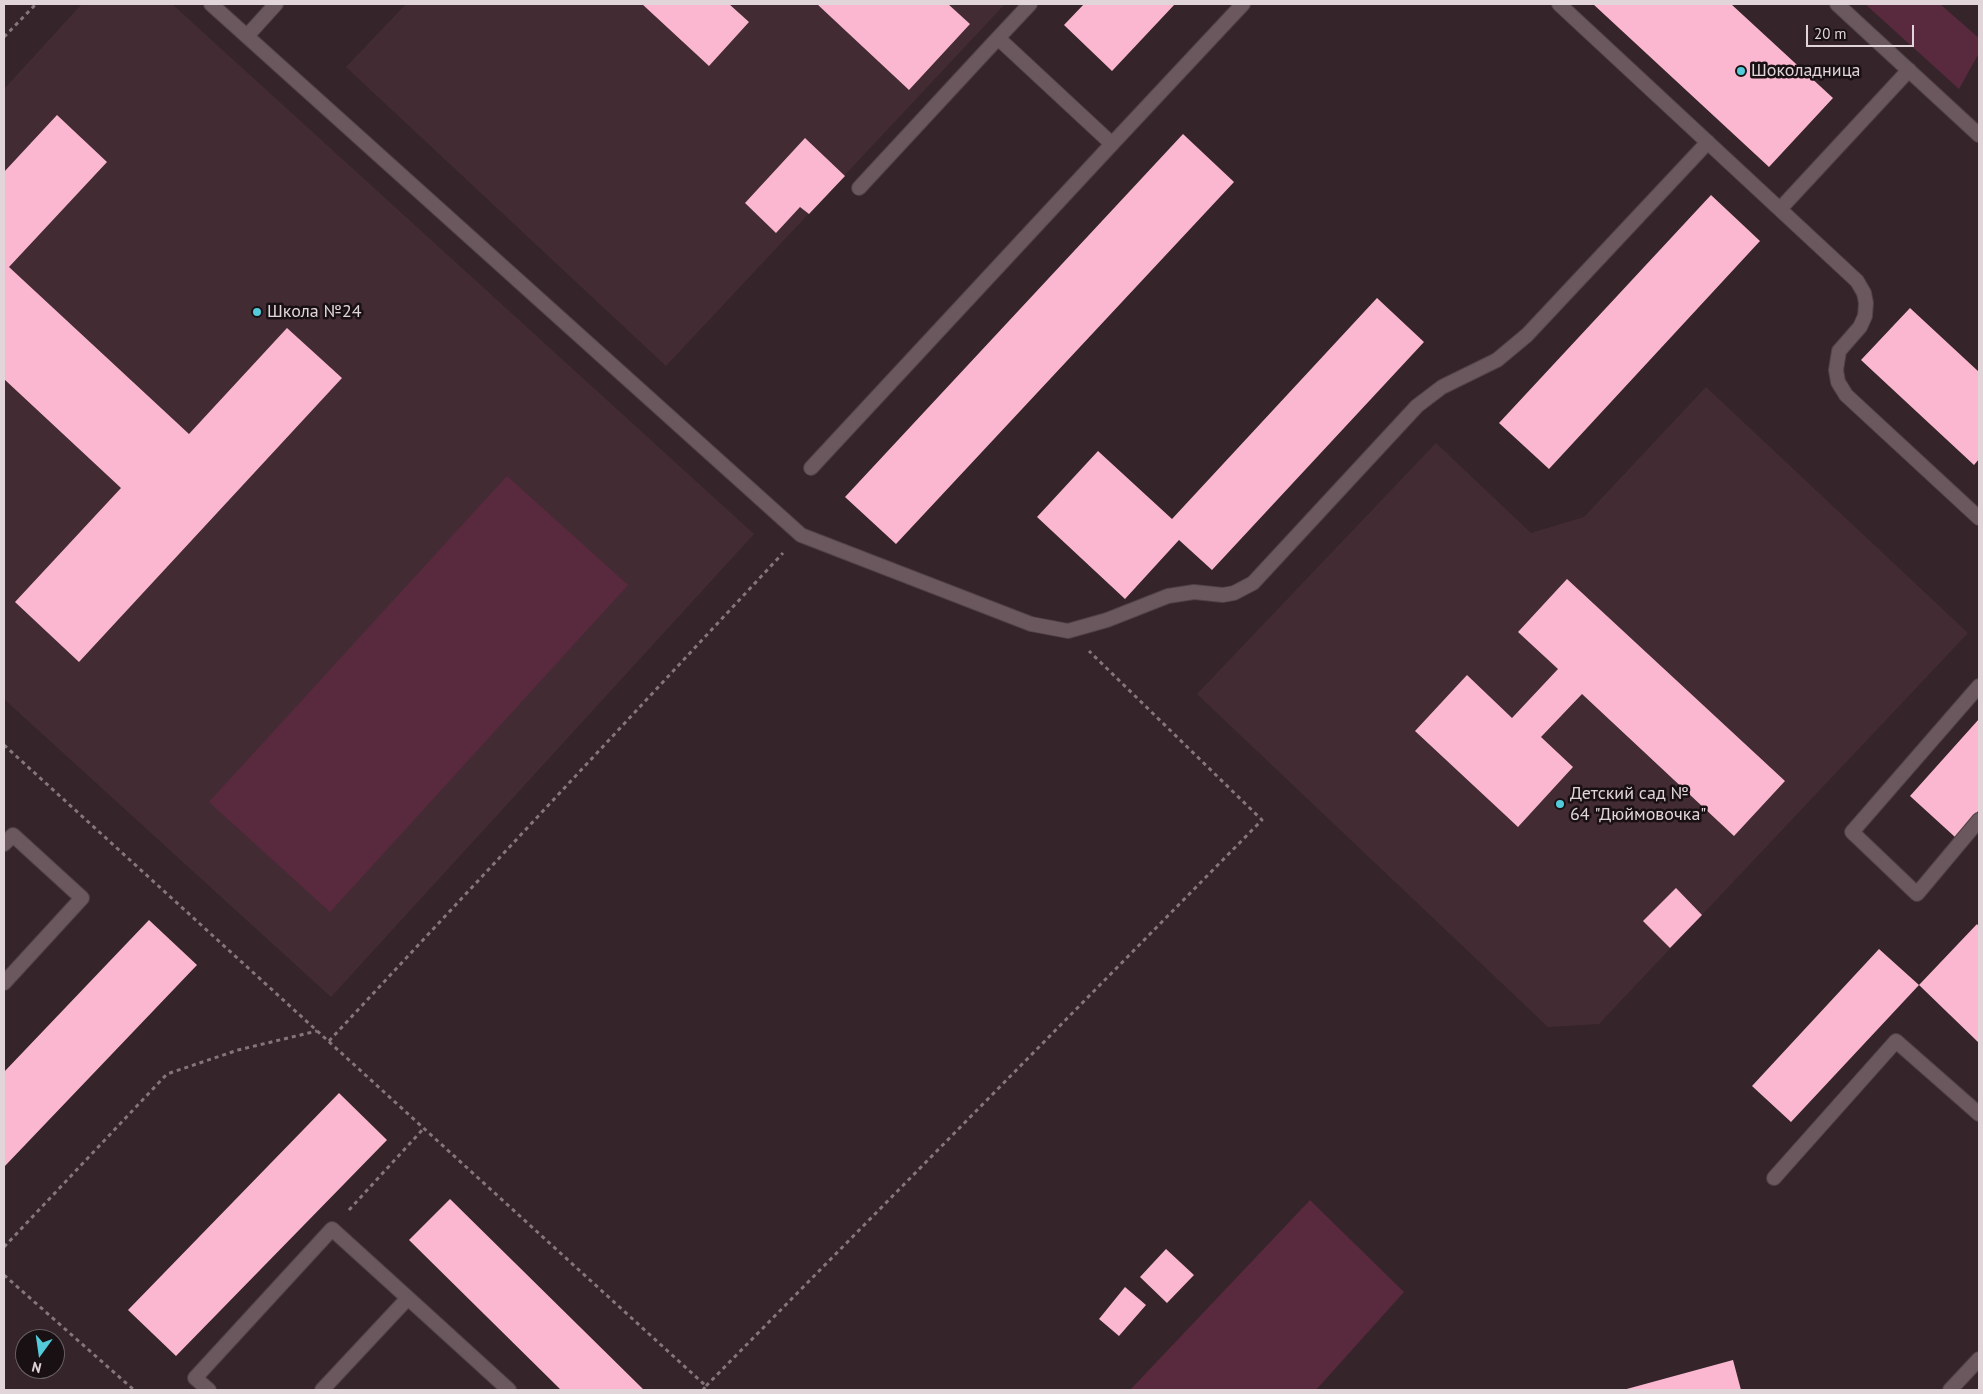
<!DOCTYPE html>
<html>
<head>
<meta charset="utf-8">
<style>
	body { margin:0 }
	#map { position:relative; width:1983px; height:1394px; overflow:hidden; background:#35242a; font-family:"PT Sans",sans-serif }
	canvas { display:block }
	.frame { position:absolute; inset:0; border:5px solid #e1d5d9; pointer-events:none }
	.north { position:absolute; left:15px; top:1329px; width:50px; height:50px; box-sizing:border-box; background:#181012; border:1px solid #685f62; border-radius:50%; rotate:194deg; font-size:14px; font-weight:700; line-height:20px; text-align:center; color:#e1d5d9 }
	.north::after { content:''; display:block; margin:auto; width:18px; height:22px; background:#53cbdb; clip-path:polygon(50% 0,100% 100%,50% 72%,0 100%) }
	.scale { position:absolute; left:1806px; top:25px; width:108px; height:22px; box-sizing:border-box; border:2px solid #e1d5d9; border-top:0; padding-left:6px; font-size:15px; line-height:18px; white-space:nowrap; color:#e1d5d9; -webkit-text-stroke:4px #181012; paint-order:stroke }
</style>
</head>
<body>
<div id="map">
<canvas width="1983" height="1394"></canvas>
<div class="frame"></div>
<div class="north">N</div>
<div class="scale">20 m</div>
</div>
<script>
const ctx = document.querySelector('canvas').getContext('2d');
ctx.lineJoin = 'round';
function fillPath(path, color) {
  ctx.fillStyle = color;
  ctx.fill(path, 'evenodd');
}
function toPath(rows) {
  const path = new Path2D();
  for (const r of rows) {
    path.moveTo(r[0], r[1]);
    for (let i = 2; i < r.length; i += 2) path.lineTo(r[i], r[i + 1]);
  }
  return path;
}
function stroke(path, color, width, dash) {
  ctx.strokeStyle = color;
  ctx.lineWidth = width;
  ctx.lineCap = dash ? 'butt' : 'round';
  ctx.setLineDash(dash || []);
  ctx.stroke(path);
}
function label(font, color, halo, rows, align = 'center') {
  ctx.font = font + ' "PT Sans",sans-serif';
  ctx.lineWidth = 5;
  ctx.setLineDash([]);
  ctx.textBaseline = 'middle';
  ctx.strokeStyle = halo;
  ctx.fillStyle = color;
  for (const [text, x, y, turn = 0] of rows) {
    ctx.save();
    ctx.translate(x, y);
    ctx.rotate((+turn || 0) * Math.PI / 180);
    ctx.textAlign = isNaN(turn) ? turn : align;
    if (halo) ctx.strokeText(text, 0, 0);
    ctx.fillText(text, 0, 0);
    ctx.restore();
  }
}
const built = toPath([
	[82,4,172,4,754,534,331,997,4,699,4,89],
	[406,4,1005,4,666,366,346,67],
	[1706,387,1968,633,1599,1024,1548,1027,1197,694,1436,443,1531,533,1584,517]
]);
const green = toPath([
	[1865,4,1940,4,1979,38,1979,53,1959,89],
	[507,476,628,585,330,912,209,802],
	[1310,1200,1404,1292,1316,1390,1130,1390]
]);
const building = toPath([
	[642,4,729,4,749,22,709,66],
	[817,4,948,4,970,24,909,90],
	[1084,4,1175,4,1112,71,1064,25],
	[1593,4,1731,4,1833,98,1769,167],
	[57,115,107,162,9,267,189,434,287,328,342,378,79,662,15,602,121,488,4,379,4,172],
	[1183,134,1234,182,896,544,845,497],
	[805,138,845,176,809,214,800,207,776,233,745,203],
	[1711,195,1760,241,1549,469,1499,423],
	[1377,298,1424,342,1212,570,1179,540,1125,599,1037,517,1098,451,1172,519],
	[1910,308,1979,372,1979,459,1974,465,1861,360],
	[1567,579,1785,781,1734,836,1582,694,1541,737,1573,767,1518,827,1415,731,1467,675,1512,718,1558,669,1518,632],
	[1979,719,1979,810,1955,837,1910,796],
	[1676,888,1702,915,1670,948,1643,921],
	[149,920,197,965,4,1167,4,1072],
	[1977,924,1979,927,1979,1043,1919,985],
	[1879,949,1919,985,1791,1122,1752,1086],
	[339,1093,387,1140,176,1356,128,1310],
	[450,1199,644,1390,561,1390,409,1240],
	[1166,1249,1194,1275,1167,1303,1140,1277],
	[1125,1287,1146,1305,1119,1336,1099,1319],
	[1733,1360,1741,1390,1623,1390]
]);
const path = toPath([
	[4,37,36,4],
	[4,745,706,1386,703,1390],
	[329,1041,783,553],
	[349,1210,424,1128],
	[4,1247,167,1074,238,1050,317,1031],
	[4,1275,134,1390],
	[706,1386,1262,820,1089,651]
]);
const service = toPath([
	[211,4,801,535,1031,624,1068,631,1107,620,1168,596,1194,592,1223,595,1234,593,1253,583,1417,406,1442,387,1497,360,1527,335,1708,142],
	[1559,4,1857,281,1864,293,1866,303,1865,316,1860,327,1839,351,1836,370,1838,382,1846,395,1979,518],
	[247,36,276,4],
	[1112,144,1243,4],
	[859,188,998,38],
	[1780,209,1909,70],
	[811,468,1112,144,998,38,1030,4],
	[1979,686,1852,832,1917,894,1979,820],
	[4,844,13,835,82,898,4,983],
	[1774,1178,1896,1041,1979,1114],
	[209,1390,195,1378,332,1229,408,1298],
	[322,1390,408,1298,509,1390],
	[1950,1390,1979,1359]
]);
const tertiary = toPath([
	[1837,4,1979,135]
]);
const markers = [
	[1741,71,5,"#53cbdb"],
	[257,312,5,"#53cbdb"],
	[1560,804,5,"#53cbdb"]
];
const poiNames = [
	["Шоколадница",1751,71],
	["Школа №24",267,312],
	["Детский сад №",1570,794],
	["64 \"Дюймовочка\"",1570,815]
];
fillPath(built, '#432b34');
fillPath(green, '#59293d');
fillPath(building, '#fab7cf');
stroke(service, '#4f4146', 16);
stroke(tertiary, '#4f4146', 16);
stroke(path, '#85767b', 3, [4, 4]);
stroke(service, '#6b575e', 14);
stroke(tertiary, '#6b575e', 14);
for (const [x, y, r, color] of markers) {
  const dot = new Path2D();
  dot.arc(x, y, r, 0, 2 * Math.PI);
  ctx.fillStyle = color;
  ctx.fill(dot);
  stroke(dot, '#181012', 2);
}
label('18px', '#e1d5d9', '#181012', poiNames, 'left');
</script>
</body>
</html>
